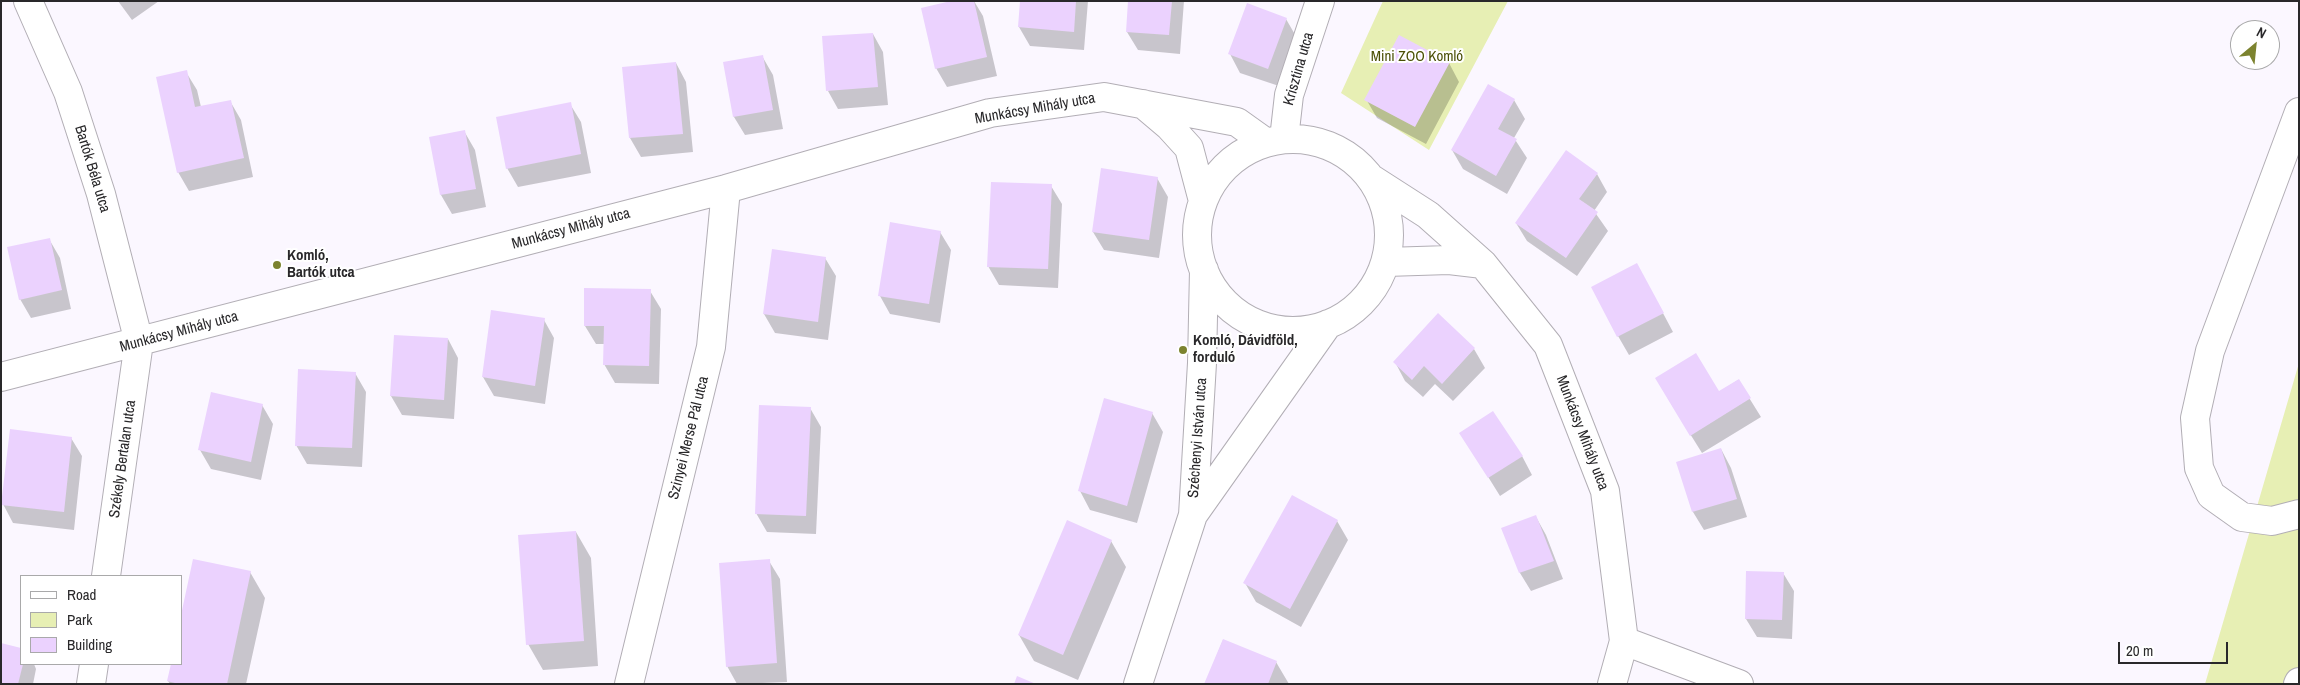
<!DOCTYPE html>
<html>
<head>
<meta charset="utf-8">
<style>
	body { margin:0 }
	#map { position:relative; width:2300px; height:685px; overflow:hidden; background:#fbf7ff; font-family:"Archivo Narrow",sans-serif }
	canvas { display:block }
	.frame { position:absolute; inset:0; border:2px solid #29282a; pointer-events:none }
	.legend { position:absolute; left:20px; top:575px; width:162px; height:90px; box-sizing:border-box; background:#fff; border:1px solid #a9a9aa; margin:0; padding:6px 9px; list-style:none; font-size:15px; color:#29282a }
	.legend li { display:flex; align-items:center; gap:10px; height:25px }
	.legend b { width:25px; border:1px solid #a9a9aa }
	.north { position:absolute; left:2230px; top:20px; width:50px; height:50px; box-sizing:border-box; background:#fff; border:1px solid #a9a9aa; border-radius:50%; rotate:28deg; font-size:14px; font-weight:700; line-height:20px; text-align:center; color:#29282a }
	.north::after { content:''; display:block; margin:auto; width:18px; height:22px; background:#7c832f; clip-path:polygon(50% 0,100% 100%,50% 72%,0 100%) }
	.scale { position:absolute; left:2118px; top:642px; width:110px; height:22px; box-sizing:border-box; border:2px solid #29282a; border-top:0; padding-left:6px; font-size:15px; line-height:18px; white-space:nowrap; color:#29282a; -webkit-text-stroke:4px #fff; paint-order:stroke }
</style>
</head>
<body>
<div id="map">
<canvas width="2300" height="685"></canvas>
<div class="frame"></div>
<ul class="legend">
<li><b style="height:6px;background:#fff"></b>Road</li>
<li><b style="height:14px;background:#e7efb4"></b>Park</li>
<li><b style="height:14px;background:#ebd2fe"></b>Building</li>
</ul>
<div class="north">N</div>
<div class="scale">20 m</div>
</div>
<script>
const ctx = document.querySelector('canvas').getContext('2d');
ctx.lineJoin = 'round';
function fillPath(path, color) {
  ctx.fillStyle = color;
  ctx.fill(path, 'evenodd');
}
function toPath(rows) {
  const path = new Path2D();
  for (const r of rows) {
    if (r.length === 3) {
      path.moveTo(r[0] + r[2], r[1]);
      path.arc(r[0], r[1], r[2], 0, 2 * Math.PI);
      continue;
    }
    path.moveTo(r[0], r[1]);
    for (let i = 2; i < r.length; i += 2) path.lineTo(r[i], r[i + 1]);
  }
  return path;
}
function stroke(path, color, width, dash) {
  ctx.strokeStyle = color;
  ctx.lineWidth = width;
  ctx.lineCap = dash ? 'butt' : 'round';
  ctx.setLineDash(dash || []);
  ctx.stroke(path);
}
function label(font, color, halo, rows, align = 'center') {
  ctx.font = font + ' "Archivo Narrow",sans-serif';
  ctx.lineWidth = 4;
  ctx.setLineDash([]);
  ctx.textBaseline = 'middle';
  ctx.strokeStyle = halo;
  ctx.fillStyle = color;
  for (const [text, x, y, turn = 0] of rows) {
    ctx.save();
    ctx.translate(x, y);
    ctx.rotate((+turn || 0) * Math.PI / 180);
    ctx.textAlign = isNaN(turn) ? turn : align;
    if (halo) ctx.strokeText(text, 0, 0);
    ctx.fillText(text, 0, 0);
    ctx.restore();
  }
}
const green = toPath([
	[1383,1,1508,1,1429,150,1341,93],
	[2299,363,2299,684,2205,684]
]);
const shadow = toPath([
	[118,1,159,1,132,20],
	[957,1,974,1,983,16,997,76,947,87,936,68],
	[1021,1,1088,1,1084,50,1030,46,1019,27],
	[1130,1,1184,1,1180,54,1138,50,1127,32],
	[1286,19,1297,38,1279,86,1240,73,1230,54],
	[873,34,883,52,888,105,838,109,828,91],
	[762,56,773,75,783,129,745,135,734,117,724,63],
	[676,63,686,82,693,152,641,157,630,138],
	[1449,63,1459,82,1426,144,1377,118,1366,99],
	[186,72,197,90,201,107,230,101,241,120,253,177,189,191,178,172],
	[1514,100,1525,119,1514,138,1527,158,1507,194,1463,169,1452,150],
	[570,104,581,122,591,173,518,187,507,168],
	[464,131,475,150,486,207,452,214,441,195,430,138],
	[1597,174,1607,192,1594,211,1608,231,1577,276,1527,241,1516,223],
	[1157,178,1168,197,1159,258,1104,250,1093,232],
	[1051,186,1062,204,1058,288,999,285,988,266],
	[940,232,951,250,940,323,890,314,880,296],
	[49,239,60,258,71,309,31,318,20,299],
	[825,258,836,276,828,340,775,333,764,314],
	[1647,283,1673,332,1629,355,1618,336],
	[650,291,661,309,659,384,615,383,604,364,605,344,596,344,585,326],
	[492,312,544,320,554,338,545,404,494,396,483,377],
	[448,339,458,358,454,419,402,415,391,396],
	[1474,349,1485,368,1453,401,1435,384,1423,397,1405,381,1395,362],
	[355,373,366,392,362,467,307,464,296,445],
	[1738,380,1761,417,1702,453,1667,397,1718,393],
	[262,405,273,424,261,480,211,469,200,450],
	[810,408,821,427,816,534,767,532,756,513],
	[1152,413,1163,432,1137,523,1090,510,1080,491],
	[71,438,82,456,74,530,13,523,3,504],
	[1721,449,1731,468,1747,517,1704,530,1693,512,1678,462],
	[1472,451,1522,456,1532,475,1500,496],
	[1536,517,1546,535,1563,579,1531,591,1520,573,1503,529],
	[1337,521,1348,540,1301,627,1256,602,1245,583],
	[576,532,591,558,598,666,543,670,528,644],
	[1111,541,1126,567,1078,680,1034,661,1019,635],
	[769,561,780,579,787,682,737,684,727,666],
	[250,572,265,598,246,684,170,684,168,681,172,664,181,664],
	[1783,573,1794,591,1792,639,1757,637,1746,619],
	[1223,640,1276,662,1289,684,1205,684],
	[1,644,21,649,21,664,34,664,36,669,33,684,1,684]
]);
const building = toPath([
	[951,1,974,1,987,57,935,69,921,8],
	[1020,1,1076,1,1074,32,1018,27],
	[1128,1,1172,1,1169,35,1126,32],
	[1247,3,1287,18,1268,69,1228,54],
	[873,33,878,87,826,91,822,36],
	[1399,35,1450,62,1415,127,1364,100],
	[763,55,773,110,733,117,723,62],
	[676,62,683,134,629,138,622,67],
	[187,70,195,107,231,100,244,158,177,173,156,77],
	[1488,84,1515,99,1498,129,1517,139,1496,176,1451,150],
	[571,102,581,154,506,169,496,117],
	[465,130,476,189,440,195,429,137],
	[1566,150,1598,173,1579,199,1598,212,1566,258,1515,223],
	[1101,168,1158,177,1149,240,1092,232],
	[991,182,1052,184,1048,269,987,267],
	[890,222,941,231,929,304,878,296],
	[50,238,62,290,19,300,7,247],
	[772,249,826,257,818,322,763,314],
	[1637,263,1664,313,1617,337,1591,287],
	[584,288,651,289,649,366,603,365,604,326,584,326],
	[491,310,545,318,535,386,482,377],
	[1438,313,1475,348,1442,384,1424,366,1412,380,1393,362],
	[394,335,448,338,444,400,390,396],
	[1696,353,1719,391,1739,379,1751,398,1690,436,1655,378],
	[298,369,356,372,352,448,295,446],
	[211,392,263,404,251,462,198,450],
	[1104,398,1153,412,1127,506,1078,491],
	[759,405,811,407,806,516,755,514],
	[1493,411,1523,456,1488,478,1459,433],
	[10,429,72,437,64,512,1,505],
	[1721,448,1737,499,1692,512,1676,462],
	[1292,495,1338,520,1290,609,1243,583],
	[1536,515,1554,561,1519,573,1501,528],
	[1067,520,1112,540,1063,655,1018,635],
	[576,531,584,641,526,645,518,535],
	[193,559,251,571,227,684,179,684,167,681,171,664,181,664,181,615],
	[770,559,777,663,726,667,719,563],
	[1746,571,1784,572,1782,620,1745,619],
	[1223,639,1277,661,1268,684,1204,684],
	[1,643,21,648,21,664,23,664,18,684,1,684],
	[1017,676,1036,684,1014,684]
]);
const street = toPath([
	[28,1,68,92,101,194,139,342,106,576],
	[1143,104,1169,126,1189,148,1203,201],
	[2299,112,2210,351,2195,418,2199,468,2211,495,2242,517,2272,521,2299,514],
	[1284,139,1289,95,1320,1],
	[1293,235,96],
	[1372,179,1428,215,1483,264,1548,345,1605,491,1624,641,1612,684],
	[1386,262,1449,260,1483,264],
	[1,377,726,189,990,113,1104,97,1237,122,1265,142],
	[1193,515,1328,324],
	[1624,641,1739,684],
	[91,684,94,664],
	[629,684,711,347,726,189],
	[1138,684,1193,515,1202,363,1204,270],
	[2298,684,2299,682]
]);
const markers = [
	[277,265,5,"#7c832f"],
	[1183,350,5,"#7c832f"]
];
const parkNames = [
	["Mini ZOO Komló",1417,57]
];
const streetNames = [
	["Krisztina utca",1299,69,-74],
	["Munkácsy Mihály utca",1035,109,-10],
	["Bartók Béla utca",92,169,73],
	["Munkácsy Mihály utca",571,229,-15],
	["Munkácsy Mihály utca",179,332,-15],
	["Munkácsy Mihály utca",1582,433,69],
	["Szinyei Merse Pál utca",689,438,-76],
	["Széchenyi István utca",1198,438,-86],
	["Székely Bertalan utca",123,459,-82]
];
const poiNames = [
	["Komló,",287,256],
	["Bartók utca",287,273],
	["Komló, Dávidföld,",1193,341],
	["forduló",1193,358]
];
fillPath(green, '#e7efb4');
fillPath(shadow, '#0003');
fillPath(building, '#ebd2fe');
stroke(street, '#b2aeb5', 30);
stroke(street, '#fff', 28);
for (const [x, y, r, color] of markers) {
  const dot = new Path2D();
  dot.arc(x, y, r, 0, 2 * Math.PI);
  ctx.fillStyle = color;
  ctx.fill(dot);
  stroke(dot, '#fff', 2);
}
label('15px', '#4a4f05', '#fff', parkNames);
label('15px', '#29282a', '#fff', streetNames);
label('bold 15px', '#29282a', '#fff', poiNames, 'left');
</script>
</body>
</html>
